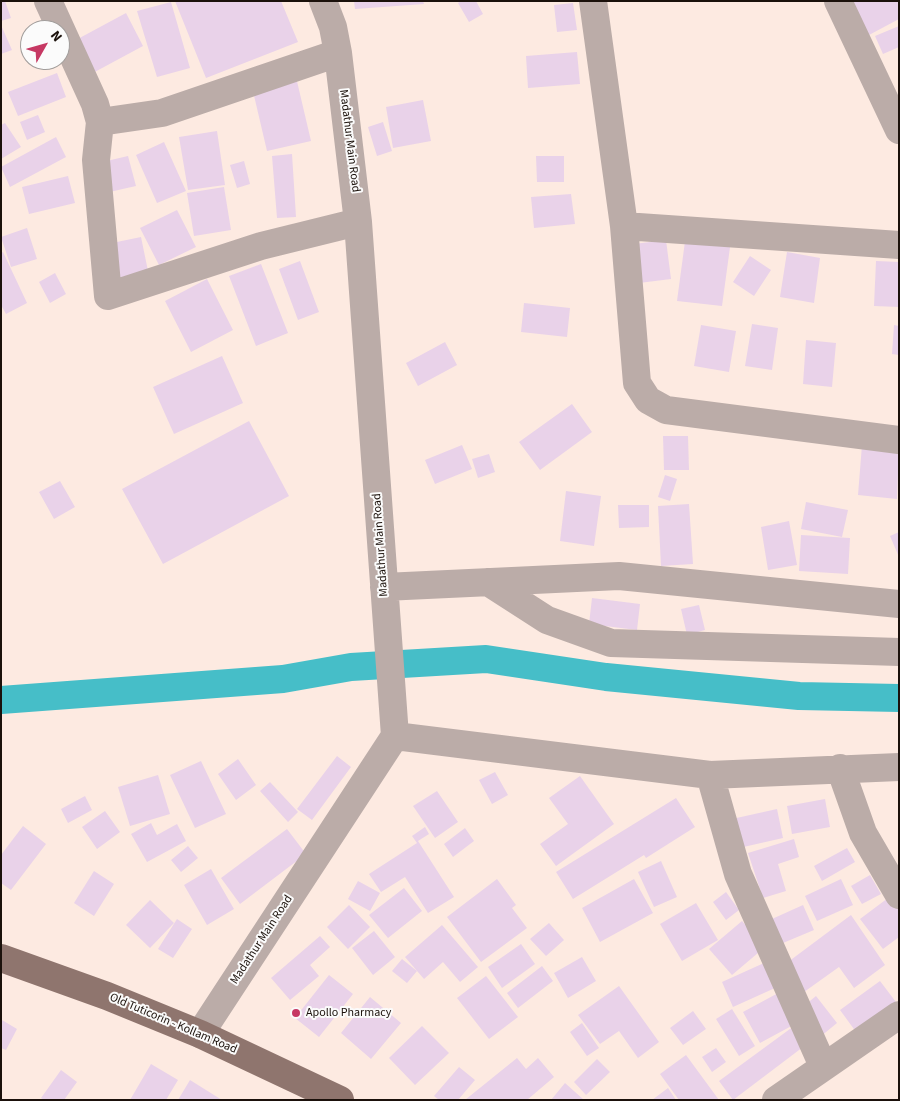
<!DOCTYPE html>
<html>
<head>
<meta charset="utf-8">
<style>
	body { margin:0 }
	#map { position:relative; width:900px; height:1101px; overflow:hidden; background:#fdeae1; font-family:"Source Sans 3",sans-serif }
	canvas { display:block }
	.frame { position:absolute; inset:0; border:2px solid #1b110b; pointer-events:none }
	.north { position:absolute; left:20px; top:20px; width:50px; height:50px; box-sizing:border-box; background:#fbfbfb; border:1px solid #a19d9b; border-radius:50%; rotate:52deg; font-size:14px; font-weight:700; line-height:20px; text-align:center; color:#1b110b }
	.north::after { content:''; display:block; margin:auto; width:18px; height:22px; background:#c63863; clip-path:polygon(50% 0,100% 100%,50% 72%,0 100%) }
</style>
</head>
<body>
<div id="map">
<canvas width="900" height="1101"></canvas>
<div class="frame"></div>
<div class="north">N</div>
</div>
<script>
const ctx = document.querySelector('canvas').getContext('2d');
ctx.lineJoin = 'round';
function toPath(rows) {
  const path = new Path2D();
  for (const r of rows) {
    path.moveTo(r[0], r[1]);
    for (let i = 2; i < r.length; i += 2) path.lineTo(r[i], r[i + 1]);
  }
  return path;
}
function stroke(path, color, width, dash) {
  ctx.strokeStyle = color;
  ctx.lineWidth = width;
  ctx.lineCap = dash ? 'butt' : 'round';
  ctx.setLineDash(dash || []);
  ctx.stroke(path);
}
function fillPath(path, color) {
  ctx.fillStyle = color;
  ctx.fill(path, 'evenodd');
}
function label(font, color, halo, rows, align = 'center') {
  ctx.font = font + ' "Source Sans 3",sans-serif';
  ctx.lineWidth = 4;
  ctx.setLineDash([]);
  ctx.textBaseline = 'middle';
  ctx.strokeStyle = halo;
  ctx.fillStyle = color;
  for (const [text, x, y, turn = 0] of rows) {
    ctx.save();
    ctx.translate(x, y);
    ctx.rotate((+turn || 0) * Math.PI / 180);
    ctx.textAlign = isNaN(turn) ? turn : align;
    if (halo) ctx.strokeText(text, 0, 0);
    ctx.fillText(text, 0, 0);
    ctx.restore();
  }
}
const canal = toPath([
	[1,700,283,679,351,667,486,659,606,677,799,696,899,698]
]);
const building = toPath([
	[1,1,5,1,11,18,1,21],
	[175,1,281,1,298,42,206,78],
	[354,1,423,1,424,4,355,9],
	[461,1,476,1,483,14,469,22,458,3],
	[851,1,897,1,899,4,899,19,869,35],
	[171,2,190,68,157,77,137,11],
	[573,3,577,30,557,32,554,5],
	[126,13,143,46,91,74,74,41],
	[1,25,12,50,1,54],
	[899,26,899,47,883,54,875,36],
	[577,52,580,84,528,88,526,56],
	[57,73,66,97,18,116,8,92],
	[296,77,311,141,267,151,252,87],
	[423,100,431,141,393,148,386,107],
	[38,115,45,132,27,140,20,122],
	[383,122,392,151,377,156,368,127],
	[5,123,21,147,1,159,1,125],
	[217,131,225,185,188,190,179,137],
	[56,137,66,157,10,187,1,167],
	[164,142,186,191,157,203,136,155],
	[292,154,296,217,277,218,272,156],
	[128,156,136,186,105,193,98,163],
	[536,156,564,156,564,182,537,182],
	[244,161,250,184,237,188,230,165],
	[68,176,75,203,29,214,22,187],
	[224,187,231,230,194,236,187,193],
	[571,194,575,224,534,228,531,197],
	[177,210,196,247,159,265,140,228],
	[27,228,37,259,11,267,1,237],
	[686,234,731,240,722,306,677,301],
	[141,237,148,271,119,278,112,243],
	[666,240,671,279,639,283,634,244],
	[3,252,27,303,6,314,1,305,1,253],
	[787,252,820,258,814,303,780,297],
	[750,256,771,270,754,296,733,282],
	[300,261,319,312,298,320,279,269],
	[876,261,899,262,899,307,874,306],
	[261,264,288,333,256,346,229,276],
	[55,273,66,294,50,303,39,282],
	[207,279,233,330,191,352,165,301],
	[524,303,570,308,567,337,521,332],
	[752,324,778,328,772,370,745,366],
	[701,325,736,331,729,372,694,366],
	[894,325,899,326,899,355,892,354],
	[806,340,836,343,832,387,803,384],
	[445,342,457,365,418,386,406,363],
	[222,356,243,403,174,434,153,387],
	[572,404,592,432,540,470,519,442],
	[249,421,289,496,163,564,122,489],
	[663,436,688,436,689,470,664,470],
	[462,445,472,469,435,484,425,460],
	[862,445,899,448,897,499,858,495],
	[489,454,495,472,478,478,472,459],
	[665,475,677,479,670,501,658,497],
	[60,481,75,507,54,519,39,492],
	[566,491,601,496,594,546,560,541],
	[806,502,848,510,842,537,801,529],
	[689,504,693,564,661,566,658,506],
	[618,505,649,505,649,527,619,528],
	[789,521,797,565,768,570,761,527],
	[899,532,899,557,890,536],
	[801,535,850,538,848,574,799,571],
	[592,598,640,604,637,630,589,624],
	[699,605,705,630,687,635,681,609],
	[337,756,351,767,312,820,297,809],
	[238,759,256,785,236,800,218,774],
	[201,761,226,814,195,828,170,775],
	[495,772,508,795,492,804,479,780],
	[158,775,170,814,130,826,118,787],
	[580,776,614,824,556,866,540,844,568,824,549,798],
	[270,782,298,812,288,822,260,791],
	[437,791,458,822,435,838,413,806],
	[85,796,92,810,68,823,61,809],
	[676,798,695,827,646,858,644,855,573,899,556,872],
	[825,799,830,827,792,834,787,806],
	[777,809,783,838,739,848,732,819],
	[105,811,120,832,97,849,82,827],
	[151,823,157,835,177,824,186,841,147,862,131,834],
	[23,826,46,844,11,890,1,883,1,855],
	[425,827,429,834,418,841,454,897,428,913,405,877,381,892,369,874,417,843,412,836],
	[465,828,474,841,453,857,444,844],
	[287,829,306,854,240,904,221,878],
	[794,839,799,857,778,864,786,891,763,898,748,853],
	[188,846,198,858,181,872,171,860],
	[847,848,855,862,822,881,814,866],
	[661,861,677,897,654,907,638,872],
	[211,869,234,909,207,925,184,885],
	[94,871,114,884,94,916,74,903],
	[870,875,881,894,862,904,851,886],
	[497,879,516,905,512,908,527,928,481,962,447,917],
	[634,879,653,913,600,942,582,908],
	[841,879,853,905,817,921,805,896],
	[358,881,380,893,370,911,348,899],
	[404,888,422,911,388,938,369,915],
	[726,892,739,910,726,920,713,902],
	[892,895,899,903,899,937,883,949,860,919],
	[150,900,174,923,150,948,126,925],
	[696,903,718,940,682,961,660,924],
	[349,905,370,927,348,949,327,927],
	[803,905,814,930,783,943,772,919],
	[851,915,885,965,854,988,839,967,804,992,784,965],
	[177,919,192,929,173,958,158,949],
	[742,921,765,947,732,975,709,949],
	[549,923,564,940,546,956,530,939],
	[442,925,478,967,460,982,443,962,424,979,405,957],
	[374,931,395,957,373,975,352,948],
	[320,936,330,947,310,965,319,976,290,1000,271,978],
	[521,944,535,964,502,988,488,967],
	[582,957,596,981,568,998,554,973],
	[402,959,417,971,407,983,392,971],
	[764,963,775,988,733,1007,722,982],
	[542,966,553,981,518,1008,507,993],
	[329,975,353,994,319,1037,295,1018],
	[486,976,518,1017,489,1039,457,998],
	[880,981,899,1006,859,1036,840,1010],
	[619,986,659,1042,638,1058,619,1031,600,1044,578,1015],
	[780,992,797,1023,760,1043,743,1012],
	[816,996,837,1023,820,1037,799,1010],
	[370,997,401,1023,371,1059,341,1033],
	[732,1009,755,1046,739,1056,716,1019],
	[693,1011,706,1029,683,1045,670,1028],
	[2,1020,17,1029,6,1050,1,1048],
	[582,1023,599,1048,587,1056,570,1032],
	[422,1026,449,1053,415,1085,389,1058],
	[794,1026,807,1044,733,1100,719,1081],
	[716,1048,726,1062,712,1072,702,1057],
	[686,1055,719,1100,679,1100,660,1074],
	[517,1058,526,1069,538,1058,554,1077,527,1100,465,1100],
	[597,1059,610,1072,586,1095,574,1082],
	[151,1064,178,1080,166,1100,130,1100],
	[459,1067,475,1080,458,1100,439,1100,434,1096],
	[61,1070,77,1082,64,1100,44,1100,41,1098],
	[190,1080,222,1100,178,1100],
	[565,1083,584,1100,551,1100],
	[668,1088,676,1100,652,1100]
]);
const minor = toPath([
	[48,1,95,104,100,122,162,113,338,53],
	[593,1,624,226,637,383,648,400,666,410,899,440],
	[838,1,899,130],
	[100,122,96,160,108,296,261,246,358,222],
	[624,226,899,245],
	[488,582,547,620,611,643,899,652],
	[384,587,619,576,899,604],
	[395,736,710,775,899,767],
	[840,768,863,833,899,895],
	[710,775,738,874,823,1066],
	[200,1034,395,736,358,222,338,53,333,27,323,1],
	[776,1100,899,1015]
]);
const major = toPath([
	[1,958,107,996,200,1034,340,1100]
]);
const markers = [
	[296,1013,5,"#c63863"]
];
const streetNames = [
	["Madathur Main Road",349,141,83],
	["Madathur Main Road",381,545,-94],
	["Madathur Main Road",262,940,-57],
	["Old Tuticorin - Kollam Road",173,1024,23]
];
const poiNames = [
	["Apollo Pharmacy",306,1013]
];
stroke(canal, '#46bec8', 28);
fillPath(building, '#e9d2e9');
stroke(minor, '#bbaca8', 28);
stroke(major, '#8f756e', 28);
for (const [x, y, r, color] of markers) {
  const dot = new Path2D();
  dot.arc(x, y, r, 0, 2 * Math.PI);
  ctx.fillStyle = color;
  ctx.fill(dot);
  stroke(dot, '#fbfbfb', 2);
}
label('12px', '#1b110b', '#fbfbfb', streetNames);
label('12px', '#1b110b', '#fbfbfb', poiNames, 'left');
</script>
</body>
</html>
